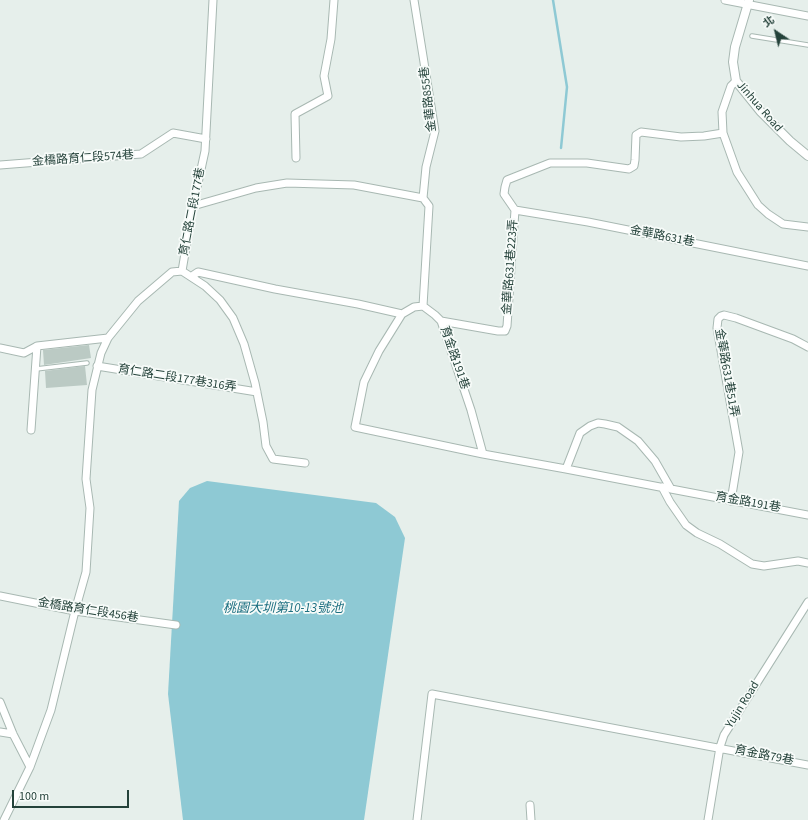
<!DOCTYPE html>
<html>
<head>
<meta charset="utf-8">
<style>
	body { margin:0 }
	#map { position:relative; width:808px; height:820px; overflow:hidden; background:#e6efeb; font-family:"Source Sans 3","Noto Sans TC",sans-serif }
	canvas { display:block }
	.north { position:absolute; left:756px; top:12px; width:40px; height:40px; -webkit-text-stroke:3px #f7fbf9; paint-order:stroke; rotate:325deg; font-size:11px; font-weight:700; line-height:16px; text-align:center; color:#24423a }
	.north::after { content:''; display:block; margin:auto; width:14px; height:18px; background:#24423a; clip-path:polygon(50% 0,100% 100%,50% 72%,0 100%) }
	.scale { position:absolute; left:12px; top:790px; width:117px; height:18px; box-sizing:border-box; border:2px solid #24423a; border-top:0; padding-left:5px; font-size:12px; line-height:14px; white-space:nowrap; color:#24423a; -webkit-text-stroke:3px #f7fbf9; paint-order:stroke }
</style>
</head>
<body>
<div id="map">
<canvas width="808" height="820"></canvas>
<div class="north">北</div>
<div class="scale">100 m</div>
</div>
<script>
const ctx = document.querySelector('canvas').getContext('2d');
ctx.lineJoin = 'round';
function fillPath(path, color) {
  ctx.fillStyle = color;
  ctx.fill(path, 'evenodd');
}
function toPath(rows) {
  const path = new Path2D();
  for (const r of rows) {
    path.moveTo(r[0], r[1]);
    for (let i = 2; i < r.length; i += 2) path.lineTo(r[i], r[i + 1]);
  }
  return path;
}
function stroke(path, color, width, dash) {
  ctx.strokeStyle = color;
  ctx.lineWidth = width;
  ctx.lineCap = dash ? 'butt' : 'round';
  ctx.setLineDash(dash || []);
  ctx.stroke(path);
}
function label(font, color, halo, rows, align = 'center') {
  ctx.font = font + ' "Source Sans 3","Noto Sans TC",sans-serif';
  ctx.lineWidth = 3.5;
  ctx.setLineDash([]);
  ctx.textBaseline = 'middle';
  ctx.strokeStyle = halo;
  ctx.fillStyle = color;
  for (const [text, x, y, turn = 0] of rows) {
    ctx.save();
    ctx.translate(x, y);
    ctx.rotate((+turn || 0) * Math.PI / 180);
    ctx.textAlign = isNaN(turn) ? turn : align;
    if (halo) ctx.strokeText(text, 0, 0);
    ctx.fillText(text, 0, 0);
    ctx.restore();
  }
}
const water = toPath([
	[207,481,376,503,395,517,405,538,364,820,183,820,168,694,179,501,190,488]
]);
const stream = toPath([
	[553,0,567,87,561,148]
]);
const building = toPath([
	[89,345,91,358,44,365,43,350],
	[85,366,87,385,46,388,45,371]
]);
const service = toPath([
	[752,36,808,45],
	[36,369,87,363]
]);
const minor = toPath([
	[213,0,205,151,193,206,182,271,205,286,220,300,233,318,244,344,255,383,263,422,266,446,273,459,305,463],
	[414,0,435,131,426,167,423,198],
	[725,0,808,16],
	[736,81,731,86,722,112,723,133,737,172,758,205,768,214,783,224,808,227],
	[296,158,295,114,328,96,324,76,331,39,334,0],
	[0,165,141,154,173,133,206,139],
	[193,206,256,188,287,183,354,185,423,198,429,206,423,306],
	[515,210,588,222,808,266],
	[515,210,504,194,505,187,507,180,550,163,587,163,629,169,634,166,635,160,636,135,641,132,681,137,704,136,723,133],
	[192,276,198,272,275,289,358,304,402,314],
	[441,321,498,331,505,331,507,326,515,210],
	[0,348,24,353,37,346,108,338],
	[97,366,257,392],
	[31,430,37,346],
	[483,454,471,410,441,321,435,315,423,306,414,307,402,314,379,351,364,382,355,427,483,454,566,469,580,433,590,426,598,423,605,424,618,427,638,441,655,461,671,489,808,515],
	[566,469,665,488],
	[662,487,670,502,686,525,697,533,720,544,752,564,764,566,798,561,808,563],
	[731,501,739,452,717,328,718,319,721,316,724,315,736,318,793,339,808,347],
	[0,596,75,611,176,625],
	[0,702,13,734,30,767],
	[0,732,13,734],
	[530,805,531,820],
	[4,820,30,767,51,710,75,611,86,572,90,508,86,479,92,390,101,353,108,338,138,301,172,272,182,271],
	[417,820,432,694,808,765],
	[708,820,720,747,724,735,808,602]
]);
const tertiary = toPath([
	[749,0,735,47,733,62,736,81,761,112,790,141,808,156]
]);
const streetNames = [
	["金華路855巷",429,99,-97],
	["Jinhua Road",759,107,49],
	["金橋路育仁段574巷",83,159,-4],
	["育仁路二段177巷",193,212,-79],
	["金華路631巷",662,237,11],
	["金華路631巷223弄",511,267,-86],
	["育金路191巷",454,358,71],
	["金華路631巷51弄",726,373,80],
	["育仁路二段177巷316弄",177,379,9],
	["育金路191巷",748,503,10],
	["金橋路育仁段456巷",88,611,9],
	["Yujin Road",743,705,-58],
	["育金路79巷",764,756,11]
];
const waterNames = [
	["桃園大圳第10-13號池",283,609]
];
fillPath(water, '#8ec9d4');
stroke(stream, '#8ec9d4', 2.5);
fillPath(building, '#bbcac4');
stroke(service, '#a8b8b2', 5.5);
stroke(minor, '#a8b8b2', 9);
stroke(tertiary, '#a8b8b2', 10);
stroke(service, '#fff', 3.5);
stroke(minor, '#fff', 7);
stroke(tertiary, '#fff', 8);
label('12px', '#24423a', '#f7fbf9', streetNames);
label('italic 13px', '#1c6f80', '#f7fbf9', waterNames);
</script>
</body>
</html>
